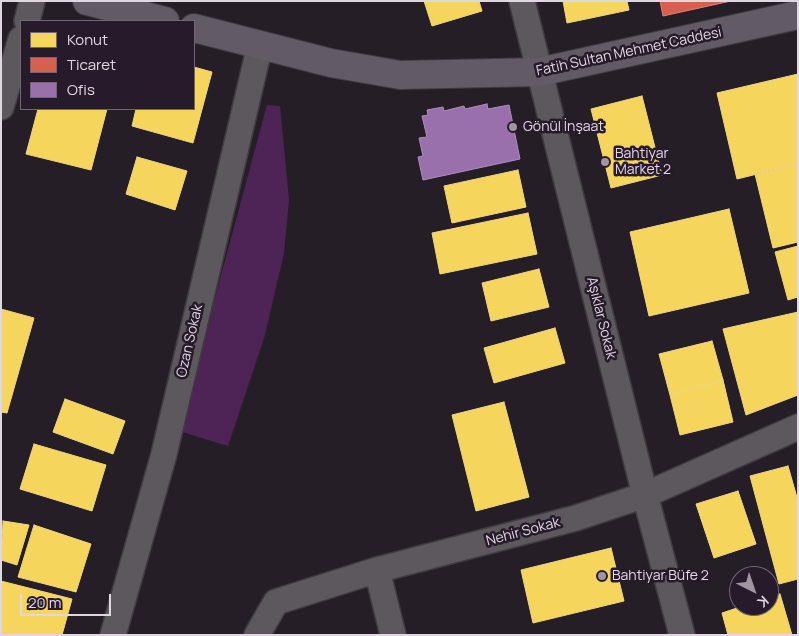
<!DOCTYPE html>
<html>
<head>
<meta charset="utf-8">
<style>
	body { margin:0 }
	#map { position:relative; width:799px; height:636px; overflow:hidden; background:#251e27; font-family:Manrope,sans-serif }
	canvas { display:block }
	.frame { position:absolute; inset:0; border:2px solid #e0d7e2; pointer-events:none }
	.legend { position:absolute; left:20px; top:20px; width:175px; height:90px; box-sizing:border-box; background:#271a2b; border:1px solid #716674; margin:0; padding:6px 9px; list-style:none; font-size:15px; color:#e0d7e2 }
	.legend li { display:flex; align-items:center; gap:10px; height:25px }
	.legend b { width:25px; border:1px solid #716674 }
	.north { position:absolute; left:729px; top:566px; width:50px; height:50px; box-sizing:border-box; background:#271a2b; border:1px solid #716674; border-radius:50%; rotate:139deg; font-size:14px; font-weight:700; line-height:20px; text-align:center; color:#e0d7e2 }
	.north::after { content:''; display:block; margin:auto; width:18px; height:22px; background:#9f96a1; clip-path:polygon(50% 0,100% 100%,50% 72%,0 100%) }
	.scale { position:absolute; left:20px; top:594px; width:91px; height:22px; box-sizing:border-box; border:2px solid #e0d7e2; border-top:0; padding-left:6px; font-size:15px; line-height:18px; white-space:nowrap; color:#e0d7e2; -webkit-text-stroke:4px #271a2b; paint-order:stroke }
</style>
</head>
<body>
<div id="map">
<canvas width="799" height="636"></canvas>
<div class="frame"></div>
<ul class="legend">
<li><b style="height:14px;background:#f6d55c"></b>Konut</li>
<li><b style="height:14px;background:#d6604d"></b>Ticaret</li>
<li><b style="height:14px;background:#9970ab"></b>Ofis</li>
</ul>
<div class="north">K</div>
<div class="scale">20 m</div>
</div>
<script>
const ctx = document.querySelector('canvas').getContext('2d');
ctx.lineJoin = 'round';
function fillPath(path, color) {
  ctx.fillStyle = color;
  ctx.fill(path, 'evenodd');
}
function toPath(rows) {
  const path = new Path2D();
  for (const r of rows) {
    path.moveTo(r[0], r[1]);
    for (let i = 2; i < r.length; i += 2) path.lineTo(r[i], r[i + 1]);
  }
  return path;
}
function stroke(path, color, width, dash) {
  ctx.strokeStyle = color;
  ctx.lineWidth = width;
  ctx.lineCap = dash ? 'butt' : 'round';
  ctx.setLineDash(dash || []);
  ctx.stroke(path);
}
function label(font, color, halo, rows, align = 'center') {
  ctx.font = font + ' Manrope,sans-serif';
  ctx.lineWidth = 5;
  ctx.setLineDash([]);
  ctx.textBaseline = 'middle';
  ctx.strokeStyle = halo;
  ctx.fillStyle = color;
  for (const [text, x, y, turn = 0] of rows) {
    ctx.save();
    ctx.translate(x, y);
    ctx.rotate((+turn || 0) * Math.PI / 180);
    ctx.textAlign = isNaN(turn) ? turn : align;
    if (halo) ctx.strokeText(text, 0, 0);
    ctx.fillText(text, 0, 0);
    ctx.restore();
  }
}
const green = toPath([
	[267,105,280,106,289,200,284,253,265,335,228,446,179,431]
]);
const homes = toPath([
	[424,1,479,1,482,11,432,26,424,1],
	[563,1,627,1,629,10,567,23,563,1],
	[194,67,212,72,193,143,132,126,136,109,194,109,194,67],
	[798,74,798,164,737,179,717,93,798,74],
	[642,96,662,175,611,188,591,109,642,96],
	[38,109,107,109,91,170,26,154,38,109],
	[137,157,187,171,175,210,126,194,137,157],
	[798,164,798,242,773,248,755,174,798,164],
	[518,170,526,207,452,223,444,186,518,170],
	[729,209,749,293,649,316,630,232,729,209],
	[528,213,537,254,440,274,432,233,528,213],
	[798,246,798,297,788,300,775,252,798,246],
	[539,269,549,307,491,321,482,283,539,269],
	[1,309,34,318,7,413,1,412,1,309],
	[798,312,798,395,746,415,723,329,798,312],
	[555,328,565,363,494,383,484,348,555,328],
	[712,341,723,380,670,395,659,354,712,341],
	[723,380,733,422,680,435,670,395,723,380],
	[65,399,125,421,113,454,53,432,65,399],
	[504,402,529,497,476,511,452,415,504,402],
	[34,444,106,465,92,511,20,489,34,444],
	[788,466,798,501,798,579,779,584,750,476,788,466],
	[738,491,756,544,714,558,696,504,738,491],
	[3,521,29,525,17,565,1,560,3,521],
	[34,525,91,544,76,592,18,577,34,525],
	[611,548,624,601,533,623,521,570,611,548],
	[1,581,72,599,62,635,1,635,1,581],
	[780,594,792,635,728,635,722,613,743,606,769,606,769,597,780,594]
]);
const shops = toPath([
	[660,1,731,1,663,16,660,1]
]);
const offices = toPath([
	[487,104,488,109,509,105,520,159,423,180,418,157,423,156,419,138,427,137,422,116,428,115,427,110,443,107,444,111,464,106,465,109,487,104]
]);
const street = toPath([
	[522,1,645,495,682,635],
	[27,21,32,1],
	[1,107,21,39],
	[377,570,393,635],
	[113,635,164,454,260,45],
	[257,635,276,602,377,570,576,518,645,495,798,427]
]);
const secondary = toPath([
	[87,1,165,21],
	[194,28,331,63,400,75,539,72,798,15]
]);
const markers = [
	[513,127,5,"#9f96a1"],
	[605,162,5,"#9f96a1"],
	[602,576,5,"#9f96a1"]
];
const streetNames = [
	["Fatih Sultan Mehmet Caddesi",629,52,-12],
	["Aşıklar Sokak",601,318,76],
	["Ozan Sokak",190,341,-77],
	["Nehir Sokak",523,532,-15]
];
const poiNames = [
	["Gönül İnşaat",523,127],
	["Bahtiyar",615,154],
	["Market 2",615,170],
	["Bahtiyar Büfe 2",612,576]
];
fillPath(green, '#4e2457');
fillPath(homes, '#f6d55c');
stroke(homes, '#efd684', 1);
fillPath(shops, '#d6604d');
stroke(shops, '#d9847a', 1);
fillPath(offices, '#9970ab');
stroke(offices, '#ae8fbc', 1);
stroke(street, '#403a41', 28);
stroke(secondary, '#403a41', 30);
stroke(street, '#5d585e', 25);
stroke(secondary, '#625a64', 28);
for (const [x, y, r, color] of markers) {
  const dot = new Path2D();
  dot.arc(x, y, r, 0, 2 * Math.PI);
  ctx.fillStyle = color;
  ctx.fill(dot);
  stroke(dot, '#271a2b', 2);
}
label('14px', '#e0d7e2', '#271a2b', streetNames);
label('14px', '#e0d7e2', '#271a2b', poiNames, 'left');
</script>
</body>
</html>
